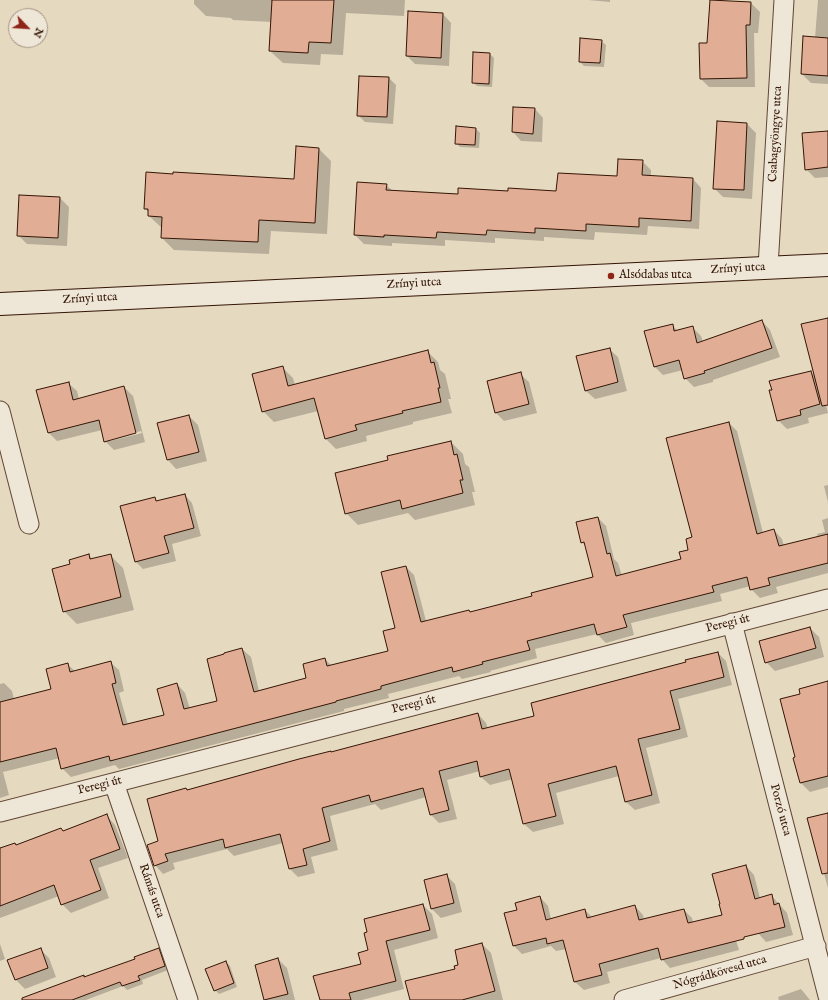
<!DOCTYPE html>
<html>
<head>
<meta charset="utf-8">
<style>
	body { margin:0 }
	#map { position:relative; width:828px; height:1000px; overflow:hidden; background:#e5d9c0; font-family:"IM FELL English",serif }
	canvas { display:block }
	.north { position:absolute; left:8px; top:8px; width:40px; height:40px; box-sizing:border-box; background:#eee6d6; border:1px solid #a49282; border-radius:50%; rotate:115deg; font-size:11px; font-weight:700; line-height:16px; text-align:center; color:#341505 }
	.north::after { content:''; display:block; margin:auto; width:14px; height:18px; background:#8f2418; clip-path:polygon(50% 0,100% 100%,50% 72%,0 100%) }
</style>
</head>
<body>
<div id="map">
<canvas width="828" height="1000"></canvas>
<div class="north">N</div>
</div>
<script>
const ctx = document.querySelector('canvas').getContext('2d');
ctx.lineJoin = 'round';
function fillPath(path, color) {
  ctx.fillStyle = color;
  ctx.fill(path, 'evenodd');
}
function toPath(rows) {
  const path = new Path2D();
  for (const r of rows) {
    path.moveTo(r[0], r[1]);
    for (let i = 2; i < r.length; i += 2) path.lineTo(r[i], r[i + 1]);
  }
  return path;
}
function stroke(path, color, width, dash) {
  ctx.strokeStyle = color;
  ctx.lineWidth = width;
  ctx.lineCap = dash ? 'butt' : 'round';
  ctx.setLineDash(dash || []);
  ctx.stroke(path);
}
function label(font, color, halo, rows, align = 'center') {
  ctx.font = font + ' "IM FELL English",serif';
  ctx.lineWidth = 3;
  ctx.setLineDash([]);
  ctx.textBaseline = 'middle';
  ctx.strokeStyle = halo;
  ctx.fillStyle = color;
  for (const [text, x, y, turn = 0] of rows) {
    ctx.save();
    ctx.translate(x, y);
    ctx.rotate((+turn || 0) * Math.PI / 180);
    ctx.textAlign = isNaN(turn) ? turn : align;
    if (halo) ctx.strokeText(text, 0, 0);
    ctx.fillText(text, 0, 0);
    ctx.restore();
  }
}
const shadow = toPath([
	[194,0,405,0,404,16,346,13,343,55,321,54,320,65,283,63,270,51,272,22,233,20,231,18,206,16,194,4],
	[588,0,610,0,610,2],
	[818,0,828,0,828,84,811,83,802,74,804,38,815,38],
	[751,3,760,12,758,33,754,33,755,87,709,87,701,79,708,44],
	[443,14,451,23,449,66,415,64,407,56],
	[601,41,606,45,604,67,584,66,580,62],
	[490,54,494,58,492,87,477,86,473,82],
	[389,78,396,85,393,124,365,122,358,115],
	[514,108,535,109,543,118,542,142,521,141,513,132],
	[718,122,747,124,756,133,752,199,723,197,714,188],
	[476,129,480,133,479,148,460,147,456,143],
	[828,132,828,177,815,178,806,169],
	[319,149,331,161,327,234,271,231,269,254,174,250,162,238,162,228,149,216,149,213,145,208,295,180],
	[642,161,651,170,651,177,693,179,701,188,699,229,648,226,647,235,595,232,594,240,544,237,544,241,495,238,495,243,445,240,445,246,392,243,392,246,364,244,355,235,386,185,393,191,459,195,509,192,557,192,618,177],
	[20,196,60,198,69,207,67,246,27,244,18,235],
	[828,319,828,386,821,383,828,413,808,418,809,423,787,429,778,420,811,372,815,376],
	[762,321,770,330,780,357,713,380,713,382,694,387,685,378,683,370,663,375,654,366,672,325,678,331,692,327,701,336,703,342],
	[609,349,618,357,627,391,595,399,586,391],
	[427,351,438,362,440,370,445,374,451,399,448,399,452,413,413,422,413,424,366,436,367,441,336,449,325,438,318,411,274,422,263,411,282,367,293,378,295,385],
	[520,374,529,382,537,413,504,421,496,413],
	[68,383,77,391,79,399,124,387,133,396,145,442,114,450,105,441,102,430,57,441,48,432],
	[141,431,142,433,110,441,110,439],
	[189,416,198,425,207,461,176,469,168,460,158,424],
	[729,423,737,431,763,533,774,530,782,539,784,546,818,537,817,534,825,532,822,520,828,518,828,573,776,587,778,593,760,598,751,589,751,586,720,594,722,601,631,623,634,635,606,643,597,634,535,649,537,658,490,671,491,672,462,679,459,676,388,694,389,698,344,709,344,711,119,769,115,765,71,777,62,768,60,758,3,772,9,795,0,798,0,684,4,683,12,691,14,699,52,689,67,664,75,671,110,662,119,670,124,691,119,693,128,725,165,715,177,684,185,693,190,709,218,701,242,649,251,657,259,691,308,679,325,659,332,666,390,651,397,629,406,567,414,575,426,621,471,613,533,597,594,578,586,546,582,542,598,518,606,526,614,559,618,563,622,576,682,560,689,550],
	[451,442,463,454,465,464,469,467,475,492,472,492,475,505,415,520,408,513,358,525,346,513,390,460],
	[828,485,828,502,824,486],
	[185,495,192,503,201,536,172,544,176,561,143,569,136,562,154,498,158,502],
	[89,555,93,560,110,555,123,568,134,610,77,624,64,611,71,564],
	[810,628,819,637,824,657,775,671,766,662],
	[718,653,726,661,732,685,678,699,688,737,646,748,660,803,635,810,626,802,619,776,556,793,564,824,533,832,524,824,513,779,490,785,481,777,480,771,447,780,457,819,439,823,431,815,426,797,381,810,375,804,330,816,338,850,311,857,315,873,298,877,290,869,283,843,234,856,227,849,173,863,175,869,163,874,155,865,159,841,188,791,478,714,486,723,488,729,536,717],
	[828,682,828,787,810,792,801,783,794,759,797,758,801,694],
	[828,814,828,888,809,819],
	[107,816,115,825,128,858,98,868,109,898,71,913,62,904,59,896,0,918,0,849,15,844,17,845,61,829,64,832],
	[746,866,754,875,760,898,771,895,787,913,793,935,766,942,758,933,734,934,739,950,670,968,661,958,607,972,610,983,584,990,575,982,567,949,556,951,551,946,522,954,514,946,518,911,540,897,548,906,551,919,585,910,592,917,635,906,643,915,644,920,684,910,692,918,693,923,723,915],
	[446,875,455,884,462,912,441,918,432,909,425,881],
	[423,905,432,914,438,938,394,950,404,989,362,1000,321,1000,362,964,369,951],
	[0,944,5,959,0,961],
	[482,944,491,953,503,1000,411,1000,456,970],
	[40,949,49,958,56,977,25,989,16,980,9,961],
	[158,949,162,953,168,970,142,980,143,984,127,990,123,986,86,1000,53,1000,85,978,136,959],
	[278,959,287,968,295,1000,265,1000,256,965],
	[226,962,230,966,237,987,219,994,215,990],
	[801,989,810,1000,779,1000,778,997]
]);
const building = toPath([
	[272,0,334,0,331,43,309,42,308,53,269,51,272,0],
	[710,0,751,2,750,25,746,25,747,78,700,79,699,43,707,43,710,0],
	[408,11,443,13,441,58,406,56,408,11],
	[803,36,828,38,828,76,801,74,803,36],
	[580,38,602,40,600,63,579,62,580,38],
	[473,52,490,53,489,84,472,83,473,52],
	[359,76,389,77,387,117,357,116,359,76],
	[513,107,535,108,533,134,512,132,513,107],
	[717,121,747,123,744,190,713,189,717,121],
	[456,126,476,128,475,145,455,144,456,126],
	[828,131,828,167,805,170,802,133,828,131],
	[296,146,319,148,315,223,259,220,258,242,161,238,162,217,148,216,148,209,144,209,146,172,173,174,173,172,294,179,296,146],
	[618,159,643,160,642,175,693,178,691,221,639,218,639,227,586,224,586,231,535,228,535,233,487,230,486,235,437,232,436,238,384,235,384,237,354,235,357,182,387,184,386,190,458,194,458,188,508,191,508,188,556,191,558,173,617,176,618,159],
	[19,195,60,197,58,238,17,236,19,195],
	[828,318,828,405,822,406,801,324,828,318],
	[762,320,772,348,704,371,705,373,684,379,679,360,654,367,644,331,673,324,674,331,693,326,697,343,762,320],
	[610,348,618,382,585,391,576,356,610,348],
	[428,350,431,363,434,362,440,388,438,388,441,402,402,411,403,413,355,425,357,430,325,439,314,398,262,412,252,374,283,366,288,386,428,350],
	[811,371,820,404,800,410,801,415,777,421,769,390,772,390,769,381,811,371],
	[521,372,529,404,495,413,487,381,521,372],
	[69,382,73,400,124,386,136,433,104,442,99,420,48,433,36,390,69,382],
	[189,415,199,452,167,460,157,423,189,415],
	[729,422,757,534,774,529,779,546,828,534,828,563,768,578,770,585,750,590,747,577,712,586,714,592,623,615,627,627,597,635,594,624,527,641,530,650,482,662,483,664,453,672,452,667,381,686,381,689,336,701,336,702,110,761,109,756,61,769,56,748,0,762,0,702,51,689,46,669,68,663,70,672,111,661,116,683,112,684,123,725,164,715,157,689,177,683,184,709,217,701,207,659,224,654,224,653,242,648,254,692,306,678,303,664,325,658,327,666,388,651,383,631,395,628,381,572,406,566,421,622,469,610,470,612,532,596,531,593,593,577,584,542,581,543,576,522,598,517,607,554,610,553,616,576,681,559,679,552,688,550,686,539,692,537,666,438,729,422],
	[451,441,454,455,457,454,463,480,460,480,463,493,402,509,400,500,345,514,335,473,388,460,387,456,451,441],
	[185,494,194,528,164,536,169,553,135,562,120,506,155,497,156,501,185,494],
	[89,554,90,559,111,554,121,597,63,612,52,569,70,564,69,560,89,554],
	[810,627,816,648,765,663,759,641,810,627],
	[718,652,724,677,670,691,680,729,638,739,652,795,625,802,616,766,548,784,556,816,523,824,509,769,480,777,477,761,439,771,449,810,430,815,423,788,371,802,369,795,322,808,330,841,303,849,307,865,289,869,280,834,225,848,223,839,165,854,168,861,154,866,147,845,158,841,147,799,186,788,187,790,299,759,331,751,331,752,478,713,482,729,534,716,531,703,686,662,685,660,718,652],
	[828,681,828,776,800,783,793,758,795,757,780,699,800,694,799,689,828,681],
	[828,813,828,873,822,874,807,818,828,813],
	[107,814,120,849,90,860,101,890,61,905,54,885,0,906,0,848,15,843,16,845,61,828,63,831,107,814],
	[746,865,755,899,772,894,774,905,779,903,785,927,744,937,744,939,661,960,658,948,599,964,602,975,574,982,563,940,547,944,546,938,513,946,504,913,517,910,515,903,540,896,546,920,585,909,587,918,635,905,639,920,684,909,688,923,722,915,719,904,720,904,712,874,746,865],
	[447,874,454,903,431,909,424,880,447,874],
	[423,904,430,930,386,941,396,981,349,993,351,1000,320,1000,313,976,361,964,358,953,368,950,364,933,367,932,364,919,423,904],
	[482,943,495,991,462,1000,410,1000,405,981,455,969,454,966,458,965,455,950,482,943],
	[41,948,48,968,15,980,7,960,41,948],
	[159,948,165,966,138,976,140,980,122,986,120,982,72,1000,22,1000,22,998,84,975,84,977,135,959,134,957,159,948],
	[278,958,288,994,264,1000,255,965,278,958],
	[226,961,234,983,214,991,205,969,226,961]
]);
const street = toPath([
	[768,267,784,0],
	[0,411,29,524],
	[732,623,828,996],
	[114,783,188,1000],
	[0,812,828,599],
	[624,1000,816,946]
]);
const secondary = toPath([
	[0,304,828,265]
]);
const markers = [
	[611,276,4,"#8f2418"]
];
const streetNames = [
	["Csabagyöngye utca",776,134,-87],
	["Zrínyi utca",738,269,-3],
	["Zrínyi utca",414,284,-3],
	["Zrínyi utca",90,299,-3],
	["Peregi út",728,624,-14],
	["Peregi út",414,705,-14],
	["Peregi út",100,786,-14],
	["Porzó utca",780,810,75],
	["Rámás utca",151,891,71],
	["Nógrádkövesd utca",720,973,-16]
];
const poiNames = [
	["Alsódabas utca",619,276]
];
fillPath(shadow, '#0003');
fillPath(building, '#e2ad95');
stroke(building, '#341505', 1);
stroke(street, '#604634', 21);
stroke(secondary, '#341505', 24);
stroke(street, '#eee6d6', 19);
stroke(secondary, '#eee6d6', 22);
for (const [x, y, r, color] of markers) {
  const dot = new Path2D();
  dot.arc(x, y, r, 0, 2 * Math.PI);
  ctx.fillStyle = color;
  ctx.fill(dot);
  stroke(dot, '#eee6d6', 1.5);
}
label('12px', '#341505', '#eee6d6', streetNames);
label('12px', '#341505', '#eee6d6', poiNames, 'left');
</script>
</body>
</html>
